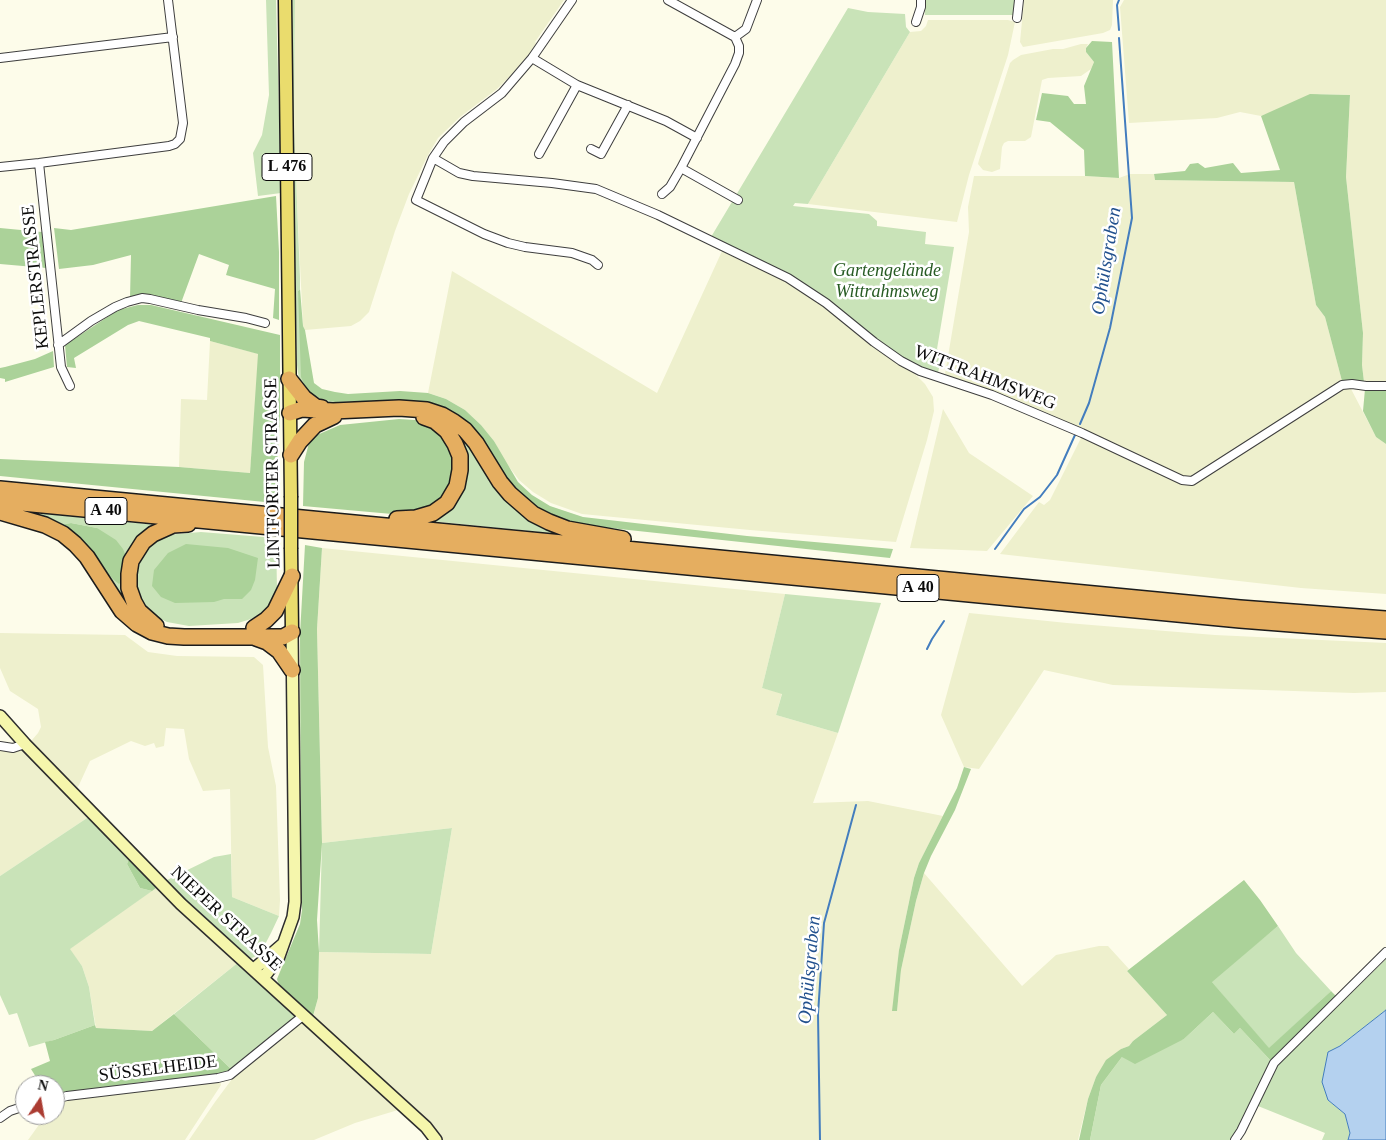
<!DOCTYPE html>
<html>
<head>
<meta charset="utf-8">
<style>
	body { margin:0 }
	#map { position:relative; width:1386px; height:1140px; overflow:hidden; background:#fdfcea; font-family:"Times New Roman",serif }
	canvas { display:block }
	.north { position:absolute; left:15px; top:1075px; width:50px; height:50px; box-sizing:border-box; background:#fff; border:1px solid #9d9d9d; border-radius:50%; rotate:12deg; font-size:14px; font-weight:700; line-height:20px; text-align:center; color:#0b0b0b }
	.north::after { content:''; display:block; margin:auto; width:18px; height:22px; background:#ab3c32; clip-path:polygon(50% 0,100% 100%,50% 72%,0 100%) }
</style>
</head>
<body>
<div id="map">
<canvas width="1386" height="1140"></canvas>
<div class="north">N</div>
</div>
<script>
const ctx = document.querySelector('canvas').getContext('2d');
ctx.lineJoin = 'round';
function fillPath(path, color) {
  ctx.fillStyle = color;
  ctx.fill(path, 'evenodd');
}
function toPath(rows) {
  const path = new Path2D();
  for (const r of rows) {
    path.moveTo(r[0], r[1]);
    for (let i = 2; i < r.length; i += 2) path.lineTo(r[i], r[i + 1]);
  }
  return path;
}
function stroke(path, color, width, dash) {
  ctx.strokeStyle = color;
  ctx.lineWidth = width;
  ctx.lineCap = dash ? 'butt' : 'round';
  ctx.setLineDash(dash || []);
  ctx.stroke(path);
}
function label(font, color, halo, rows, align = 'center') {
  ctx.font = font + ' "Times New Roman",serif';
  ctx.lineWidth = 5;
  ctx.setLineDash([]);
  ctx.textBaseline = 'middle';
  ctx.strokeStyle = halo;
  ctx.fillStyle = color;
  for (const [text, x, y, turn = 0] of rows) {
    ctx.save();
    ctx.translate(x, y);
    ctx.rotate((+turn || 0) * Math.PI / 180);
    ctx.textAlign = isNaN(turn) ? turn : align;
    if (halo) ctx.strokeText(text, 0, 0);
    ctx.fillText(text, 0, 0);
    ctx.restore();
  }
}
const farmland = toPath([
	[295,0,564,0,535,42,536,43,530,53,510,76,497,89,460,117,438,138,427,157,409,194,395,231,369,312,360,321,351,326,305,330,303,326,296,181,294,126],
	[1024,0,1113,0,1112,25,1110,30,1103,33,1023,47,1020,42],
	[1124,0,1386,0,1386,382,1364,382,1362,365,1363,333,1346,177,1350,95,1319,94,1261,116,1240,112,1217,118,1129,123,1120,7],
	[928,20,1008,20,1015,22,1008,55,969,175,957,222,808,204,910,32,921,31,926,26],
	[1081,44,1088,44,1086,48,1086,52,1094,62,1091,69,1081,76,1048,78,1042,80,1031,137,1025,141,1008,141,1004,143,1002,147,1000,169,992,172,983,170,978,164,979,160,1010,63,1013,60,1021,55,1053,49,1063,49],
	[1130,174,1154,174,1155,180,1294,182,1316,305,1325,317,1342,381,1198,474,1190,476,1182,476,1084,430,947,376,945,374,969,232,968,207,974,176,1085,176,1119,178],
	[723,249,764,269,807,292,856,332,894,361,914,373,925,384,933,397,934,411,927,440,896,542,750,530,582,514,551,503,533,492,519,480,504,460,494,441,481,425,465,410,446,399,428,393,452,271,657,393],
	[210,341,259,354,250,473,179,467,181,399,207,400],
	[1350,387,1376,437,1386,444,1386,594,1301,588,1000,554,1039,502,1044,505,1050,500,1082,436,1183,482,1342,388],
	[943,409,969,453,1033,496,987,551,910,548],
	[322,548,785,594,762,688,782,693,776,715,838,733,813,803,868,801,943,816,919,863,914,878,899,950,897,1011,901,970,916,901,924,873,1022,986,1056,955,1099,946,1108,946,1129,969,1127,971,1167,1015,1133,1041,1129,1046,1121,1049,1096,1077,1088,1099,1078,1140,440,1140,425,1119,400,1102,313,1017,318,998,319,952,431,954,452,828,322,843,317,629],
	[969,613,1067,623,1215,635,1386,643,1386,692,1354,693,1113,685,1044,670,979,769,964,767,941,715],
	[0,633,125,635,148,652,177,656,254,657,263,665,268,747,276,786,280,900,279,916,232,897,230,789,203,791,189,759,184,729,166,728,164,746,156,748,154,743,145,746,131,741,90,761,79,785,71,797,90,816,0,876,0,750,10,751,21,750,25,744,32,740,38,733,41,727,38,709,10,691,0,668],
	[161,884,240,961,152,1031,96,1028,89,987,82,966,69,949],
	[304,1021,398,1110,355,1123,314,1140,189,1140,215,1102,235,1075,299,1023],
	[220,1080,221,1085,185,1140,28,1140,46,1115,55,1115,55,1103,83,1097,173,1087]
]);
const green = toPath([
	[266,0,276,0,281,193,258,196,253,153,262,135,269,95],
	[292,0,295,0,294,126,300,278,300,289,298,291,311,393,321,399,335,402,400,400,425,402,444,407,461,417,475,431,462,421,323,402,311,396,299,380,297,365,292,126],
	[924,0,1016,0,1015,15,925,15],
	[848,8,868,12,905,14,906,27,910,32,808,204,795,203,793,206,869,214,877,221,877,226,926,232,925,244,954,247,937,349,942,353,938,373,908,362,896,354,859,326,828,301,711,237],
	[453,423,499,484,569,535,420,520],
	[26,512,168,526,132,553,138,621,97,567],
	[71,523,97,528,108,574,90,548,81,539,66,529,65,524],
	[201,532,276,538,277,589,274,600,266,611,251,619,238,623,189,626,167,622,152,615,139,599,136,580,140,561,151,544,166,535],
	[785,594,881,603,838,733,776,715,782,694,762,688],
	[90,816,131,854,127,864,140,888,152,891,70,949,82,966,89,987,95,1025,54,1040,29,1047,17,1013,9,1015,0,995,0,876],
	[452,828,431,954,319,952,322,843],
	[231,854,232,897,279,916,271,933,260,954,250,959,165,881,214,857],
	[1278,926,1296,953,1331,991,1269,1049,1211,981],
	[1386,959,1386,1010,1340,1046,1328,1053,1328,1100,1345,1114,1350,1133,1348,1140,1322,1140,1325,1133,1258,1106,1237,1140,1090,1140,1101,1085,1122,1057,1184,1039,1213,1012,1234,1034,1240,1028,1271,1061,1259,1102,1278,1065],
	[240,961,297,1015,295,1019,232,1070,174,1014]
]);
const forest = toPath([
	[1092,41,1112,42,1119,178,1085,176,1084,150,1050,122,1036,120,1042,93,1068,96,1074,104,1086,104,1084,86,1094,62,1086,52,1086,48],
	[1310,94,1350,95,1346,177,1363,333,1362,365,1364,382,1354,380,1342,381,1325,317,1316,305,1294,182,1155,180,1154,174,1185,171,1190,164,1198,163,1205,168,1233,163,1241,173,1280,170,1261,116],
	[276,196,279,252,279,320,273,318,275,289,226,275,229,265,199,254,181,303,130,298,131,255,93,265,59,269,54,228,71,230],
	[0,228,42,232,46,268,0,264],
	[300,289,303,326,305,330,314,383,322,389,335,392,348,394,400,391,428,393,446,399,465,410,481,425,494,441,518,482,532,495,550,506,583,517,747,536,893,549,890,558,582,525,548,514,528,502,514,488,475,431,461,417,444,407,425,402,400,400,335,402,321,399,311,393,305,386,301,377,298,291],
	[138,305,151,305,280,335,280,416,275,503,0,476,0,459,179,467,250,473,258,354,210,341,210,338,139,321,128,325,74,358,76,368,67,367,65,345,118,310],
	[53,351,54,367,5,382,5,379,0,378,0,368,5,367,35,359],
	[1365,389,1386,389,1386,444,1376,437,1363,411],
	[399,419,415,420,431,426,451,446,456,470,444,498,431,508,416,513,392,514,303,506,304,462,309,443,317,435,340,425],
	[71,523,97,528,116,540,123,549,126,556,121,582,119,584,114,580,108,574,90,548,81,539,66,529,64,526,65,524],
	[186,544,228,548,258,558,255,580,251,590,242,599,224,599,214,602,175,603,161,597,152,586,154,570,168,553],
	[305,545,322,548,317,629,322,843,317,920,319,952,318,998,313,1016,279,986,277,979,300,924,302,910,301,895,300,634],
	[964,767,971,769,955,810,931,856,924,873,916,901,901,970,897,1011,892,1011,899,950,914,878,919,863,957,788],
	[131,854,161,884,152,891,140,888,127,864],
	[1244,880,1260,900,1278,926,1212,982,1269,1048,1331,991,1336,996,1271,1061,1240,1028,1234,1034,1213,1012,1184,1039,1135,1064,1122,1057,1101,1085,1090,1140,1079,1140,1088,1099,1096,1077,1106,1060,1121,1049,1129,1046,1133,1041,1167,1015,1127,971],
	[174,1014,232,1070,218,1075,184,1080,181,1079,156,1080,55,1095,55,1085,41,1085,31,1069,50,1061,45,1042,54,1040,95,1025,96,1028,152,1031]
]);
const water = toPath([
	[1386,1010,1386,1140,1348,1140,1350,1133,1345,1114,1328,1100,1322,1082,1328,1052,1340,1046,1386,1010]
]);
const stream = toPath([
	[1119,30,1117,5,1119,0],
	[1080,424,1089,403,1110,328,1132,218,1119,38],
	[995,549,1024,509,1040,497,1057,475,1075,435],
	[927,649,932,639,944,621],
	[820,1140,818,1014,824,923,856,805]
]);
const street = toPath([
	[572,0,532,58,502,93,464,122,444,142,433,158,416,200,484,234,508,243,525,247,572,253,592,260,598,265],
	[668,0,735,37],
	[1017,18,1019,0],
	[916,22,921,7,921,0],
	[735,37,746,29,757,0],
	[0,58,173,37],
	[532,58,577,85,666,121,697,138],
	[591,149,601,154,628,105],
	[539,154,577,85],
	[433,158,459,173,473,176,552,183,596,189,658,215,788,278,826,303,874,342,901,361,920,371,992,395,1082,433,1182,480,1192,481,1342,385,1352,384,1366,386,1386,386],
	[39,163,61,367,70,386],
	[0,167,39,163,169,146,175,144,180,139,183,123,168,0],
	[681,168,738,200],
	[662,194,670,187,681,168,735,64,739,53,739,46,735,37],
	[58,345,91,321,115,307,127,302,142,298,150,299,198,310,246,318,265,323],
	[0,746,13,748,25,744],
	[55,1099,67,1096,218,1078,230,1075,304,1015],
	[0,1118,10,1111,25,1106],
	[1235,1140,1241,1131,1274,1063,1386,952]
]);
const secondary = toPath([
	[0,716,25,744,181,904,426,1127,436,1140],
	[254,969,283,944],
	[263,978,278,959,293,917,295,902,292,632]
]);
const primary = toPath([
	[285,0,291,496],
	[291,549,292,632]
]);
const highway = toPath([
	[289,379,304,398,316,407,322,408],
	[290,413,302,409,333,411,399,408,427,410,442,415,454,422,465,430,476,443,500,482,510,494,533,514,549,522,567,529,623,539],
	[291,455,300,441,315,425,334,416],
	[0,489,1240,608,1386,619],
	[0,501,1240,620,1304,625,1386,631],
	[0,512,45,525,63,534,75,544,87,557,122,611,137,624,152,632,168,636,184,637,283,637,292,632],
	[397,519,416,518,433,513,447,503,457,486,460,470,460,456,455,444,447,431,435,421,424,417],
	[156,626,139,611,134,602,129,588,129,574,131,561,143,542,153,534,173,525,188,524],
	[254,628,266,620,275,611,292,576],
	[256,638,267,642,279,651,292,670]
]);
const primaryBridge = toPath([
	[291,549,291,496]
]);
const shields = [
	[287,167,50],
	[106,511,42],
	[918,588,42]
];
const shieldNames = [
	["L 476",287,167],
	["A 40",106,511],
	["A 40",918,588]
];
const parkNames = [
	["Gartengelände",887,271],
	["Wittrahmsweg",887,292]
];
const streetNames = [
	["KEPLERSTRASSE",36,277,-96],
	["WITTRAHMSWEG",985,378,21],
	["LINTFORTER STRASSE",273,473,-91],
	["NIEPER STRASSE",226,919,43],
	["SÜSSELHEIDE",158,1069,-7]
];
const waterNames = [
	["Ophülsgraben",1107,261,-81],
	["Ophülsgraben",810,970,-85]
];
fillPath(farmland, '#eef0cd');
fillPath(green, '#c9e3b8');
fillPath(forest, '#abd299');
fillPath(water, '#b4d1ef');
stroke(water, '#437dbe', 1);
stroke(stream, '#437dbe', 2);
stroke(street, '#3e3e3e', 10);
stroke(secondary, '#2d2d2d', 14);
stroke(primary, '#1c1c1c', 15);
stroke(highway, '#1c1c1c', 18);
stroke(street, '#fff', 8);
stroke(secondary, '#f5f6ac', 11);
stroke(primary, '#eadc6d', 12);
stroke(highway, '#e5ae60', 15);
stroke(primaryBridge, '#1c1c1c', 15, []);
stroke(primaryBridge, '#eadc6d', 12);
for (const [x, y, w] of shields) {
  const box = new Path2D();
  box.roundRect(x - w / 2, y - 13.5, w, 27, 4);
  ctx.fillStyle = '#fff';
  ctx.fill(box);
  stroke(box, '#0b0b0b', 1);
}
label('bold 16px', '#0b0b0b', null, shieldNames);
label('italic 18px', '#275b23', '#fff', parkNames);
label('18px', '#0b0b0b', '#fff', streetNames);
label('italic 19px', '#22518e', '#fff', waterNames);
</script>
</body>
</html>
